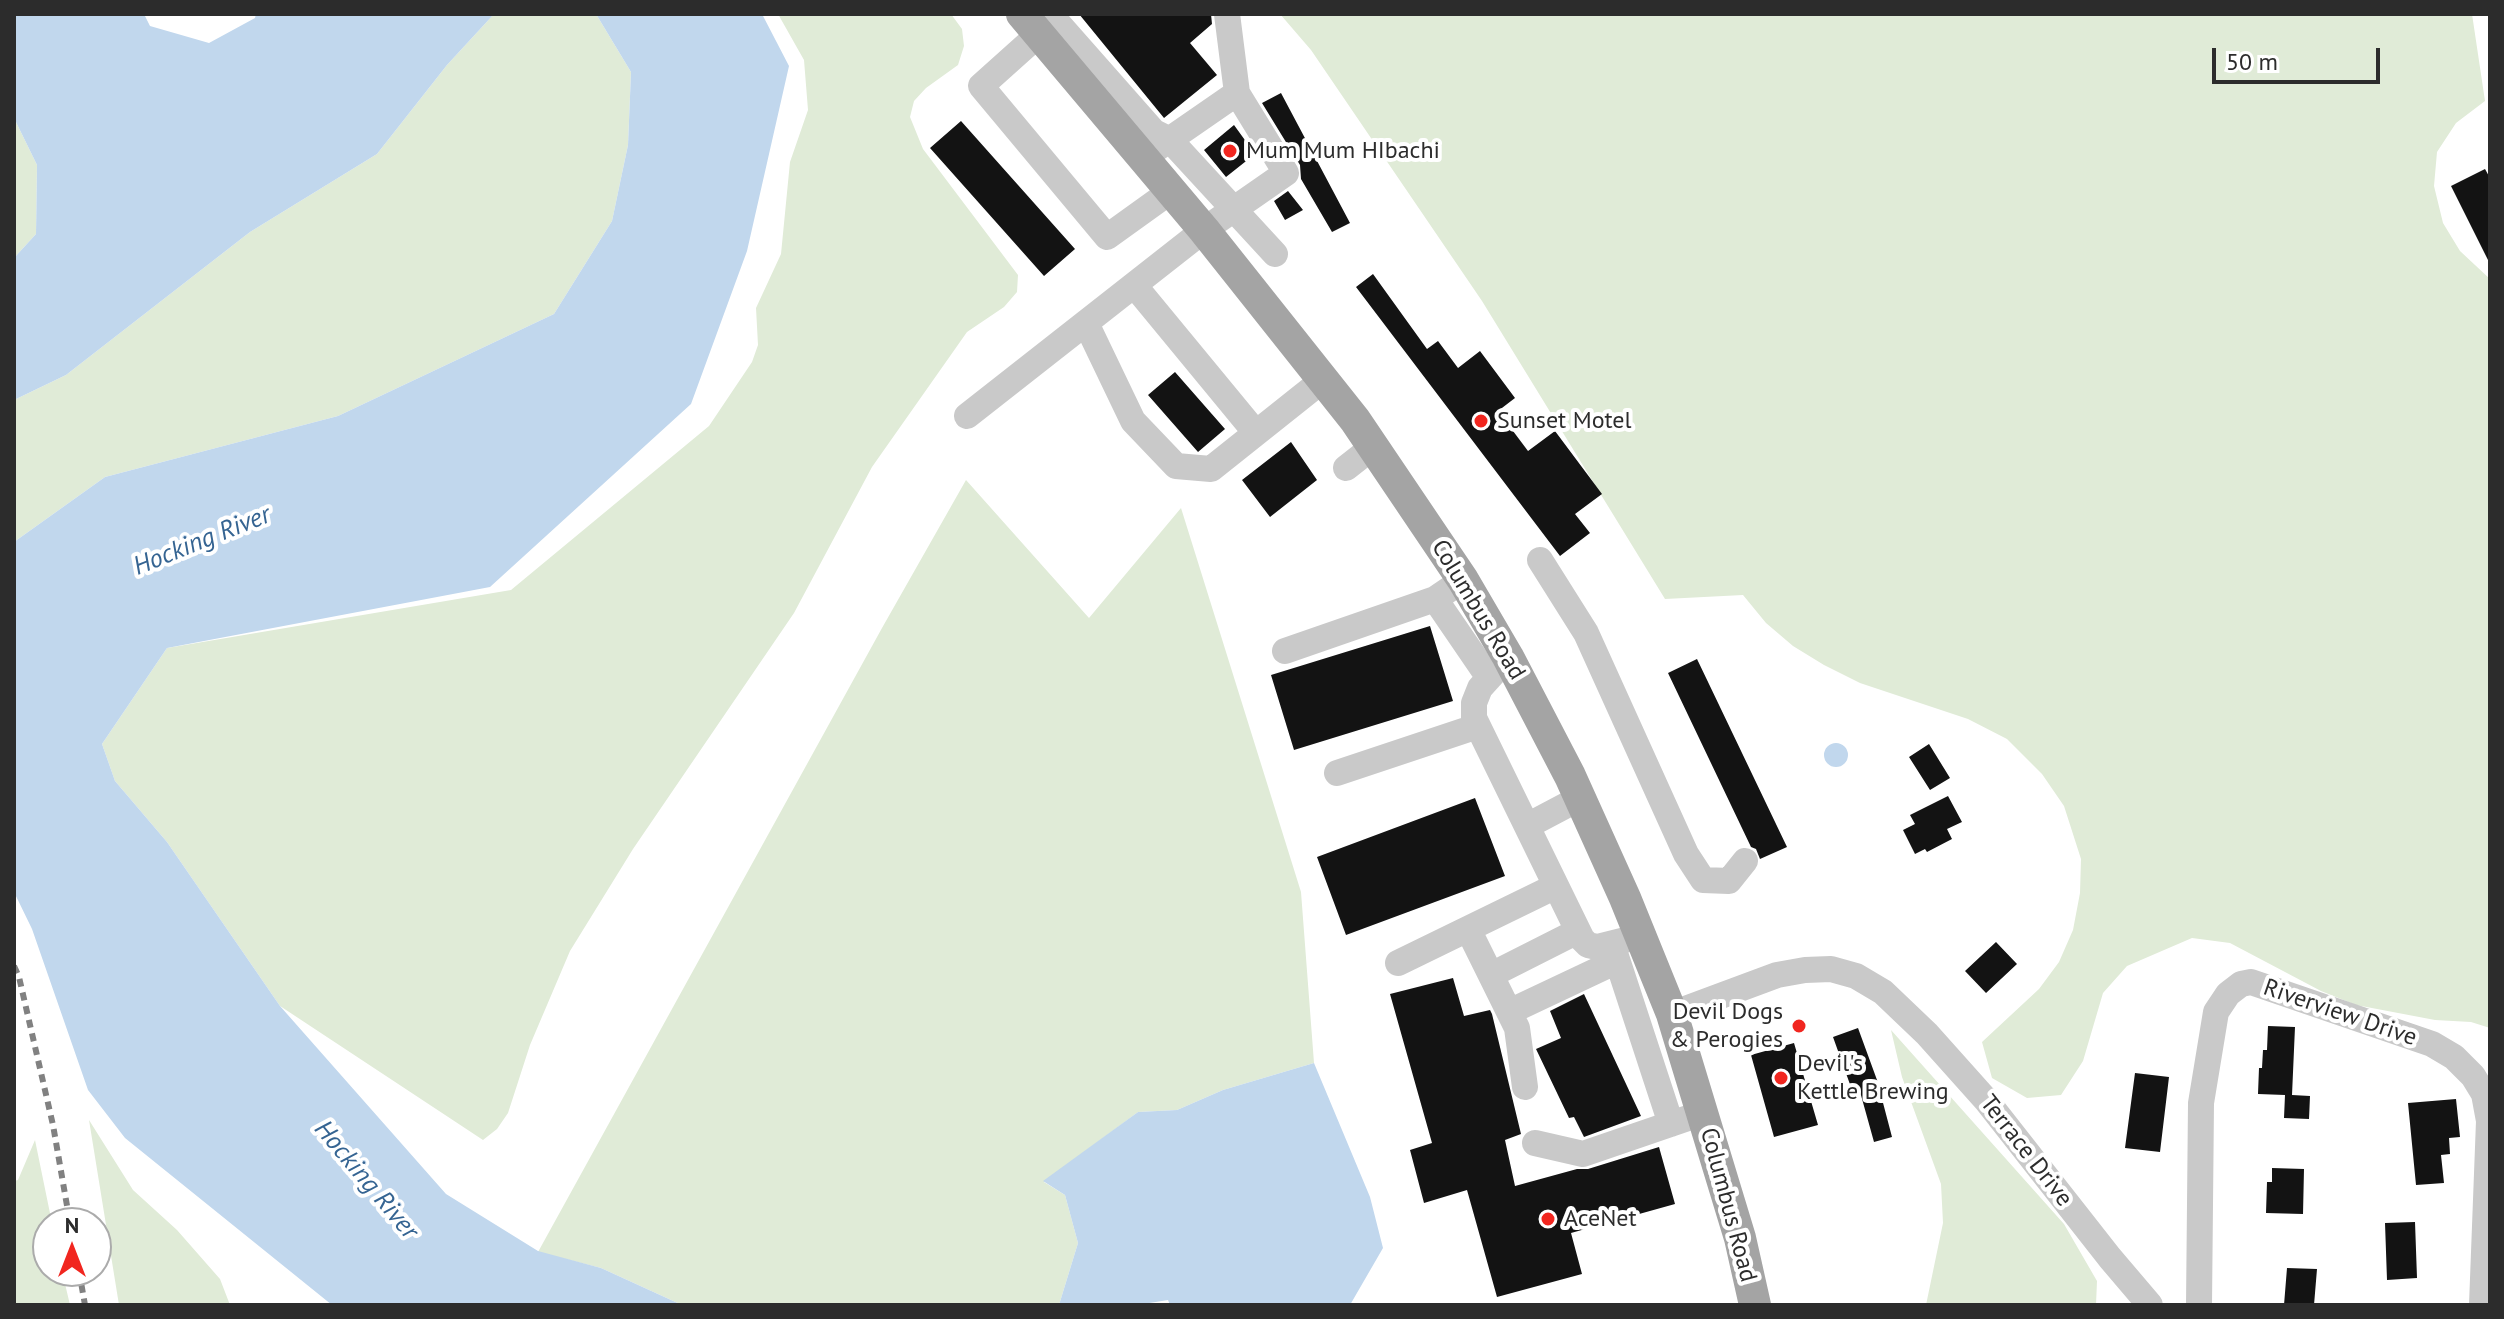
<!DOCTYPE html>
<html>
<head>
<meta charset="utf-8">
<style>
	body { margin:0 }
	#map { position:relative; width:2504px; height:1319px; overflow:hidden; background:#fff; font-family:"PT Sans",sans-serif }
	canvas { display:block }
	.frame { position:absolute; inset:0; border:16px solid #2c2c2c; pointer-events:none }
	.north { position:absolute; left:32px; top:1207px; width:80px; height:80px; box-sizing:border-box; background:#fff; border:2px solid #ababab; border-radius:50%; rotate:0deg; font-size:22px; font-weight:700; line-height:32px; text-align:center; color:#2c2c2c }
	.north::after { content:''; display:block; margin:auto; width:28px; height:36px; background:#f1261f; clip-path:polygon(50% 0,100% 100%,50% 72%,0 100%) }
	.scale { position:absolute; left:2212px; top:48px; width:168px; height:36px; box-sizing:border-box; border:4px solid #2c2c2c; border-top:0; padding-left:10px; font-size:24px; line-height:28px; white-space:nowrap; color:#2c2c2c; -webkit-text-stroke:6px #fff; paint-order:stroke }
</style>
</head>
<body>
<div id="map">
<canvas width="2504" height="1319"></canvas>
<div class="frame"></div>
<div class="north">N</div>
<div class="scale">50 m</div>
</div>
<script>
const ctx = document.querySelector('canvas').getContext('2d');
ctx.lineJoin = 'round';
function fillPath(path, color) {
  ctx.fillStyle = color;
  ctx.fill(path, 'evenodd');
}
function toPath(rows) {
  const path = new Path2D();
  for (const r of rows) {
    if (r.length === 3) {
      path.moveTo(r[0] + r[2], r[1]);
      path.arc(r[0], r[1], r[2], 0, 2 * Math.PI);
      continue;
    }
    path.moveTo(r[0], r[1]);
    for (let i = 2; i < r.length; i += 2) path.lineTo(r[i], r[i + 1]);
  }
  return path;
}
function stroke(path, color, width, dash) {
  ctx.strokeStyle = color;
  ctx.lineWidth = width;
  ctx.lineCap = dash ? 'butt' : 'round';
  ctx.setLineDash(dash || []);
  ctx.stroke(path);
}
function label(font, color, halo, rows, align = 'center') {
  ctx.font = font + ' "PT Sans",sans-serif';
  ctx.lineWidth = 8;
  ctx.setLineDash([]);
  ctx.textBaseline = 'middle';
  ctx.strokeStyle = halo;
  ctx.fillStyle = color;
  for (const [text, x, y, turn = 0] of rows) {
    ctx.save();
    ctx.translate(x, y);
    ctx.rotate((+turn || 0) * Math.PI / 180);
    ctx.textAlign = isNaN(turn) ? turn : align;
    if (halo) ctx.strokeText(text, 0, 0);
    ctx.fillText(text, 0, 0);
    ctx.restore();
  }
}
const green = toPath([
	[494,14,596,14,631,72,628,145,612,221,554,314,338,416,105,477,14,542,14,400,66,375,250,232,377,154,447,65],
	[778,14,951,14,962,29,964,46,958,65,926,88,914,101,910,117,923,149,1018,275,1017,292,1004,307,967,332,872,467,794,613,633,849,570,951,530,1045,508,1113,497,1129,483,1140,280,1006,167,842,115,781,102,744,167,648,511,590,709,426,752,362,758,345,756,308,781,254,790,162,808,110,804,60],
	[1280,14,2472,14,2485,101,2456,123,2437,152,2434,186,2443,223,2460,251,2490,279,2490,1028,2471,1022,2435,1020,2356,1005,2321,991,2230,943,2192,938,2127,966,2103,993,2083,1061,2061,1095,2027,1098,1992,1078,1982,1042,2039,989,2059,962,2073,930,2080,893,2081,859,2064,806,2042,774,2007,739,1968,719,1860,683,1824,665,1793,646,1766,623,1743,595,1665,599,1482,301,1311,50],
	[14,118,37,165,36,234,14,258],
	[966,480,1089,618,1181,508,1301,892,1314,1063,1223,1090,1177,1110,1138,1112,1044,1182,1065,1195,1078,1243,1059,1305,682,1305,601,1268,538,1252,882,628],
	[1891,1030,2064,1224,2097,1281,2096,1305,1926,1305,1943,1223,1941,1184,1902,1077],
	[89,1120,133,1190,177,1230,220,1279,230,1305,119,1305],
	[35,1140,52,1223,48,1223,48,1271,62,1271,70,1305,14,1305,14,1181,18,1180]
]);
const water = toPath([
	[14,14,144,14,150,26,209,43,255,18,256,14,494,14,447,65,377,154,250,232,66,375,14,400,14,258,36,234,37,165,14,118],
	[596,14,762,14,789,66,747,251,691,404,490,587,167,648,102,744,115,781,167,842,280,1006,446,1194,538,1251,601,1268,682,1305,332,1305,125,1138,88,1090,32,929,14,892,14,542,105,477,338,416,554,314,612,221,628,145,631,72],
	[1836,755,12],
	[1314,1063,1370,1197,1383,1248,1350,1305,1170,1305,1168,1300,1137,1305,1059,1305,1078,1243,1065,1195,1043,1181,1138,1112,1177,1110,1223,1090]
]);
const building = toPath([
	[1079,14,1211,14,1212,24,1190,43,1217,75,1164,118],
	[1281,93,1350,223,1332,232,1301,179,1300,165,1262,103],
	[961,121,1075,249,1044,276,930,148],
	[1234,125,1255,154,1226,177,1204,150],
	[2485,169,2490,178,2490,264,2451,186],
	[1288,191,1303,210,1285,220,1274,201],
	[1373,274,1427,349,1438,341,1458,368,1480,351,1515,398,1498,411,1528,451,1555,431,1602,494,1575,514,1590,533,1560,556,1356,287],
	[1175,372,1225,429,1198,452,1148,395],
	[1291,442,1317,480,1270,517,1242,480],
	[1430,626,1453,701,1294,750,1271,675],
	[1697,659,1787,847,1760,859,1756,849,1751,847,1668,673],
	[1929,744,1950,778,1930,790,1909,757],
	[1948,796,1962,822,1947,829,1952,839,1927,852,1925,849,1915,854,1903,830,1915,824,1910,815],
	[1475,798,1505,876,1346,935,1317,857],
	[1996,942,2017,964,1986,993,1965,971],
	[1453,978,1464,1016,1490,1010,1492,1014,1521,1134,1505,1140,1515,1186,1577,1169,1588,1169,1659,1147,1675,1204,1571,1233,1582,1274,1497,1297,1467,1190,1424,1203,1410,1150,1432,1143,1390,994],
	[1584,994,1641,1116,1584,1137,1574,1117,1569,1118,1536,1049,1561,1038,1550,1011],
	[2268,1026,2295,1027,2292,1095,2310,1096,2309,1119,2284,1118,2285,1095,2258,1094,2259,1068,2262,1068,2263,1050,2267,1050],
	[1858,1028,1877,1080,1892,1137,1874,1142,1859,1088,1852,1090,1833,1037],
	[1794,1043,1818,1125,1774,1137,1751,1055],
	[2135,1073,2169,1077,2160,1152,2125,1148],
	[2456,1099,2460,1137,2449,1138,2450,1154,2441,1155,2444,1183,2416,1185,2408,1103],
	[2272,1168,2304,1169,2303,1214,2266,1213,2267,1182,2272,1182],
	[2415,1222,2417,1278,2387,1280,2385,1223],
	[2287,1268,2317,1269,2314,1305,2284,1305]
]);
const minor = toPath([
	[1156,149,1237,93,1227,14],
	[1171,191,1107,237,981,86,1039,34,1057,22,1154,132,1170,140,1275,254],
	[1134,285,1256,433],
	[1086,323,1133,421,1176,466,1211,469,1324,379],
	[967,416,1204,230,1286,173,1237,93],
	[1346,468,1374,446],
	[1540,560,1586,633,1686,854,1703,880,1729,881,1745,861],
	[1435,599,1489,678],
	[1285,651,1435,599,1463,580],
	[1508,657,1480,688,1474,703,1474,718,1582,939,1588,945,1597,947,1641,936],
	[1337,773,1478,726],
	[1527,826,1580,798],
	[1468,929,1517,1028,1525,1087],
	[1612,944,1671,1124],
	[1398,963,1556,886],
	[1491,975,1578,931],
	[1509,1012,1617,961],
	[1672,1014,1777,975,1805,970,1831,969,1856,976,1883,992,1927,1034,1986,1100,2110,1258,2150,1305],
	[1535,1143,1583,1154,1688,1118],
	[2199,1305,2201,1103,2216,1012,2228,994,2241,984,2251,982,2432,1044,2454,1057,2473,1076,2484,1094,2489,1121,2482,1305]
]);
const major = toPath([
	[1022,14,1204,230,1355,420,1463,580,1508,657,1570,776,1625,898,1672,1014,1740,1238,1755,1305]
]);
const rail = toPath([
	[14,966,19,977,53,1125,70,1223],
	[79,1271,85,1305]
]);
const markers = [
	[1230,151,8,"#f1261f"],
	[1481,421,8,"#f1261f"],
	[1799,1026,8,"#f1261f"],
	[1781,1078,8,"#f1261f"],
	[1548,1219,8,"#f1261f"]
];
const poiNames = [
	["Mum Mum HIbachi",1246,151],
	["Sunset Motel",1497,421],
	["Devil Dogs",1783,1012,"right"],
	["& Perogies",1783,1040,"right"],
	["Devil's",1797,1064],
	["Kettle Brewing",1797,1092],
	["AceNet",1564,1219]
];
const streetNames = [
	["Columbus Road",1478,610,59],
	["Riverview Drive",2340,1013,19],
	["Terrace Drive",2026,1151,52],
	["Columbus Road",1728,1205,75]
];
const waterNames = [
	["Hocking River",202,541,-22],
	["Hocking River",366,1180,50]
];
fillPath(green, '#e0ebd7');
fillPath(water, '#c1d7ed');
fillPath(building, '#131313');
stroke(minor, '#c9c9c9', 26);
stroke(major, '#a4a4a4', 32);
stroke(rail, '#818181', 6, [8, 6]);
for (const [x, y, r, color] of markers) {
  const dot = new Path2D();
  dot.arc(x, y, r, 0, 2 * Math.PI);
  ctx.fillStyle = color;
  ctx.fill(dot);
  stroke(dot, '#fff', 3);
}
label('24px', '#2c2c2c', '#fff', poiNames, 'left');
label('24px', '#2c2c2c', '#fff', streetNames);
label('italic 26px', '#356492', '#fff', waterNames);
</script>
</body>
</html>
